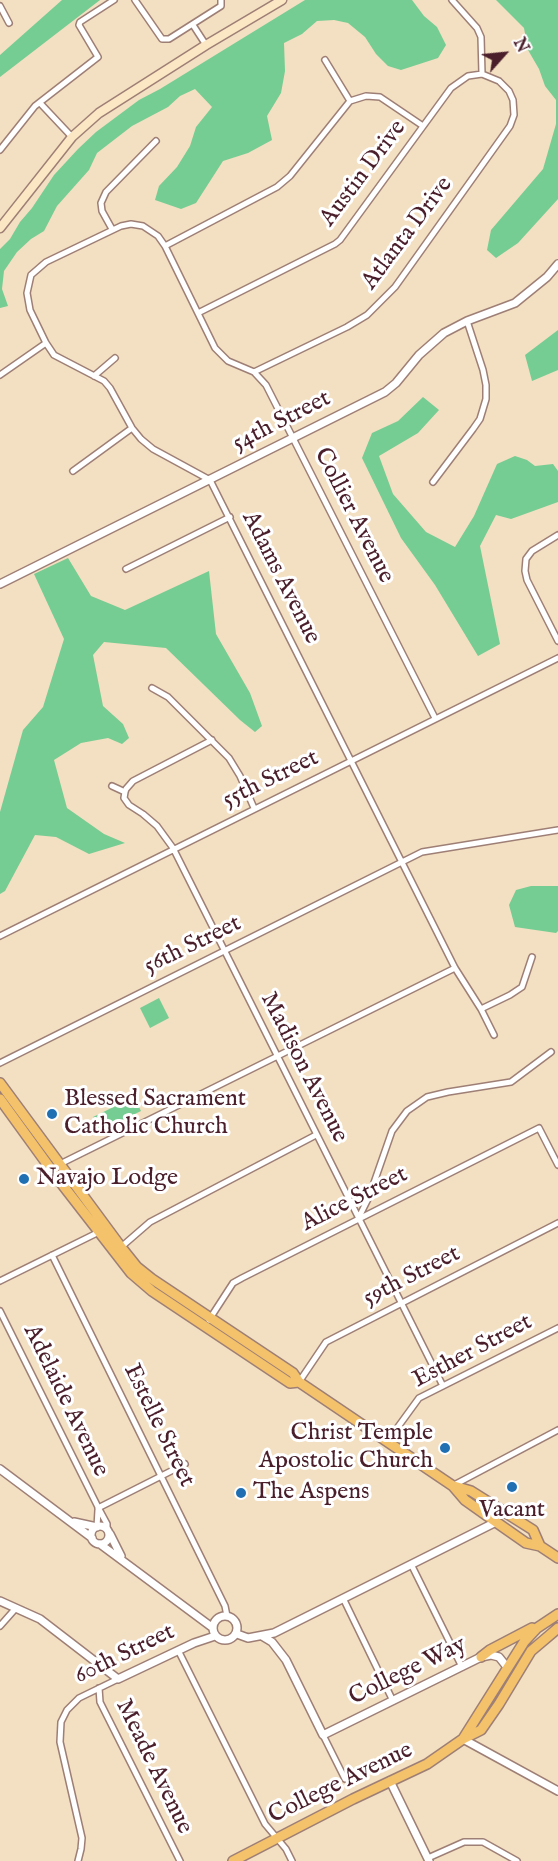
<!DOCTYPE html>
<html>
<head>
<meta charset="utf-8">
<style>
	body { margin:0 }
	#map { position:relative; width:558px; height:1861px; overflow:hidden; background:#f3dfc1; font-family:"IM FELL English",serif }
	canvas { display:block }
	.north { position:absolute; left:474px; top:24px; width:60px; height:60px; -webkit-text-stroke:4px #fff; paint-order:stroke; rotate:63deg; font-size:16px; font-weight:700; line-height:24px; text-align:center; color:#4a1f2b }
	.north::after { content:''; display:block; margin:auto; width:21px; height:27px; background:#4a1f2b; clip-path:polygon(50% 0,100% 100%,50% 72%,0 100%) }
</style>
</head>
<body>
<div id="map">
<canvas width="558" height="1861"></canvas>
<div class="north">N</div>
</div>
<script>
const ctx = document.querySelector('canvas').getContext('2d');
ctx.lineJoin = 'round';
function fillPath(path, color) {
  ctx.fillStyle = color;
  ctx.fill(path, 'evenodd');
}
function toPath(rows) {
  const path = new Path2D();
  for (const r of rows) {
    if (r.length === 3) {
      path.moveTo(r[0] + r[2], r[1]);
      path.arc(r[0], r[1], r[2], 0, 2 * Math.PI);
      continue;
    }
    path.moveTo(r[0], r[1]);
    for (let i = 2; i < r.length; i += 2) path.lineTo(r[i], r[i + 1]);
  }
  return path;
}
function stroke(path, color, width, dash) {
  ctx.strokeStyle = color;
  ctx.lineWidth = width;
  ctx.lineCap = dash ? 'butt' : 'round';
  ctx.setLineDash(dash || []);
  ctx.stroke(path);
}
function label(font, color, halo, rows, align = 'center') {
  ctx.font = font + ' "IM FELL English",serif';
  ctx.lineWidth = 6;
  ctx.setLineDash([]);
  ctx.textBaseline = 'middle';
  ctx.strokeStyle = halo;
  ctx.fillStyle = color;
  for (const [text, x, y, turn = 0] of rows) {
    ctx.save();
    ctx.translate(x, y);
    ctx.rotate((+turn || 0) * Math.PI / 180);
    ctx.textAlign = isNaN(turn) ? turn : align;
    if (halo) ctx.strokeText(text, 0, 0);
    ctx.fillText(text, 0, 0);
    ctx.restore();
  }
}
const green = toPath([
	[62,0,100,0,0,77,0,55],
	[305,0,412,0,424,16,437,27,446,45,438,58,401,70,388,66,376,54,365,37,348,23,334,20,317,21,302,34,284,43,285,71,281,93,267,116,272,140,248,153,223,161,196,203,181,209,155,200,159,186,177,167,190,146,196,127,212,107,195,89,180,96,168,107,132,126,97,153,89,170,57,206,44,231,31,239,17,252,4,271,2,289,8,306,0,308,0,249,10,239,20,222,32,208,54,175,78,149,96,132,139,100,160,89],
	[496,0,558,0,558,199,518,243,496,258,487,250,491,230,543,169,556,124,556,100,545,86,539,69,528,50,524,28],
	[558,330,558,370,532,381,525,355],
	[423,397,439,410,418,433,379,456,393,494,426,532,455,547,474,516,497,464,515,456,527,460,535,466,553,464,558,471,558,502,511,519,496,515,480,546,500,644,478,656,435,585,401,538,362,458,372,433,398,421],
	[68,558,91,596,125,610,209,571,216,634,250,693,262,726,255,732,240,720,166,648,104,642,93,655,103,706,123,724,129,738,122,744,108,738,81,743,54,760,67,808,104,834,125,843,89,854,56,837,35,835,5,891,0,894,0,812,23,730,43,707,64,639,34,574],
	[531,886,558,886,558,931,556,933,515,927,509,905,516,890],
	[159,998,169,1018,150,1028,140,1008],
	[134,1097,141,1111,100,1131,93,1117]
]);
const minor = toPath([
	[135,0,162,39,169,39,221,6,221,0],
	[452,0,477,28,481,37,482,74],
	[0,6,9,23],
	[193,25,206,45],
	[325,60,350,101],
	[40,103,72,137],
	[0,150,35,106,98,57,79,25,80,22,114,0],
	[112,229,102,211,101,203,106,192,156,141],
	[165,246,277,187,290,176,350,101,366,96,380,97,423,126],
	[198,313,335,244,340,240,451,88,468,76,482,74],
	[254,372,347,327,367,315,395,287,510,126,514,115,513,100,509,91,499,81,482,74],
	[0,375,46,343],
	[94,376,115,358],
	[73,471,132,428],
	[433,482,473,429,480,419,486,399,486,385,483,370,467,321],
	[558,535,532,551,526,559,525,571,527,580,558,641],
	[126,569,230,517],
	[152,688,168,697,229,758,240,776,254,808],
	[435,718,266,385,254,372,228,361,215,348,165,246,158,236,143,226,131,224,121,226,46,262,31,275,27,293,30,310,46,343,54,355,104,381,110,388,132,428,141,439,153,449,210,480,455,968,481,1009,494,1035],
	[112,786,125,792,124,798,129,805,143,814,157,826,173,848,443,1386],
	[125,792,126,789,133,781,212,740],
	[0,936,558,658],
	[481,1009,510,995,522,987,532,957],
	[0,1063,422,852,558,830],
	[58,1165,455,968],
	[359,1217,369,1197,392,1131,407,1111,427,1097,448,1092,511,1082,551,1052],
	[120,1248,150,1222,316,1135],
	[52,1255,225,1606,227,1616],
	[0,1281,101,1231],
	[0,1311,100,1511,107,1524,107,1530],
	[209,1320,233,1283,242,1278,539,1128,558,1165],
	[299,1382,326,1342,558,1223],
	[387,1442,419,1398,558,1328],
	[454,1485,558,1430],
	[98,1508,185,1464],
	[97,1527,98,1510],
	[411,1564,462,1667],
	[343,1598,393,1701],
	[0,1626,16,1608],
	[178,1650,265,1824,286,1849,292,1861],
	[99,1688,100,1702,180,1861],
	[323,1735,345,1779],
	[428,1858,464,1842,483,1842,517,1861],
	[78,1861,81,1849,82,1838,60,1742,61,1722,67,1710,79,1698,118,1679]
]);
const tertiary = toPath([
	[0,584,385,392,396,383,419,355,444,333,467,321,515,303,547,277,558,264],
	[0,1469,92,1538],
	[74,1522,97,1527],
	[100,1535,9],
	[110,1534,121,1556],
	[100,1544,213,1628],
	[0,1601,40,1619,118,1679,194,1643,215,1636],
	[225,1628,12],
	[237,1634,248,1638,274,1633,496,1522],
	[262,1636,272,1642,286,1660,323,1735,481,1657,491,1655,499,1657,507,1667],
	[463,1739,558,1791],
	[390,1781,429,1861]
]);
const secondary = toPath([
	[0,228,72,137,99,113,206,45,282,0]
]);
const primary = toPath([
	[0,1083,121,1247,137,1267,152,1279,293,1373,299,1382,453,1486,465,1500,496,1522,526,1543,540,1546,558,1558],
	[0,1099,58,1179,131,1273,152,1291,290,1383,299,1382],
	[454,1486,471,1491,533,1530,540,1546],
	[481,1657,490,1650,532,1628],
	[463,1739,524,1642,537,1628,558,1614],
	[233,1861,353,1799,427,1764,463,1739,481,1730,499,1704,531,1651,558,1628]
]);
const markers = [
	[52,1114,6,"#1f6fb2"],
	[24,1179,6,"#1f6fb2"],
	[445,1448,6,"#1f6fb2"],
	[512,1487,6,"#1f6fb2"],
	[241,1493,6,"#1f6fb2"]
];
const streetNames = [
	["Austin Drive",364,174,-53],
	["Atlanta Drive",408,234,-53],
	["54th Street",282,422,-27],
	["Collier Avenue",353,516,63],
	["Adams Avenue",280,578,63],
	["55th Street",271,780,-26],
	["56th Street",193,946,-26],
	["Madison Avenue",303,1068,63],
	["Alice Street",355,1200,-27],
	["59th Street",412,1277,-27],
	["Esther Street",473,1352,-28],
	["Adelaide Avenue",65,1401,64],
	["Estelle Street",158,1426,64],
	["60th Street",125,1655,-26],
	["College Way",408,1672,-26],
	["Meade Avenue",153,1767,64],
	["College Avenue",341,1784,-26]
];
const poiNames = [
	["Blessed Sacrament",64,1100],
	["Catholic Church",64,1128],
	["Navajo Lodge",36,1179],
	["Christ Temple",433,1434,"right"],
	["Apostolic Church",433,1462,"right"],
	["The Aspens",253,1493],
	["Vacant",512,1511,"center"]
];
fillPath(green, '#75cd93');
stroke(minor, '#9e7f76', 8);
stroke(tertiary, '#9e7f76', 10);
stroke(secondary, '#9e7f76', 11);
stroke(primary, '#9e7f76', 12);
stroke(minor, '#fff', 5);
stroke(tertiary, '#fff', 7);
stroke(secondary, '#fbe7c3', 8);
stroke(primary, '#f4c26a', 9);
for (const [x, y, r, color] of markers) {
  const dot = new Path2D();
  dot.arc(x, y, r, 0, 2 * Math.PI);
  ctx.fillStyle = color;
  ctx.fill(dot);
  stroke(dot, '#fff', 2);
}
label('24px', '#4a1f2b', '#fff', streetNames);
label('24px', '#4a1f2b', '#fff', poiNames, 'left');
</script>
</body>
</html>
